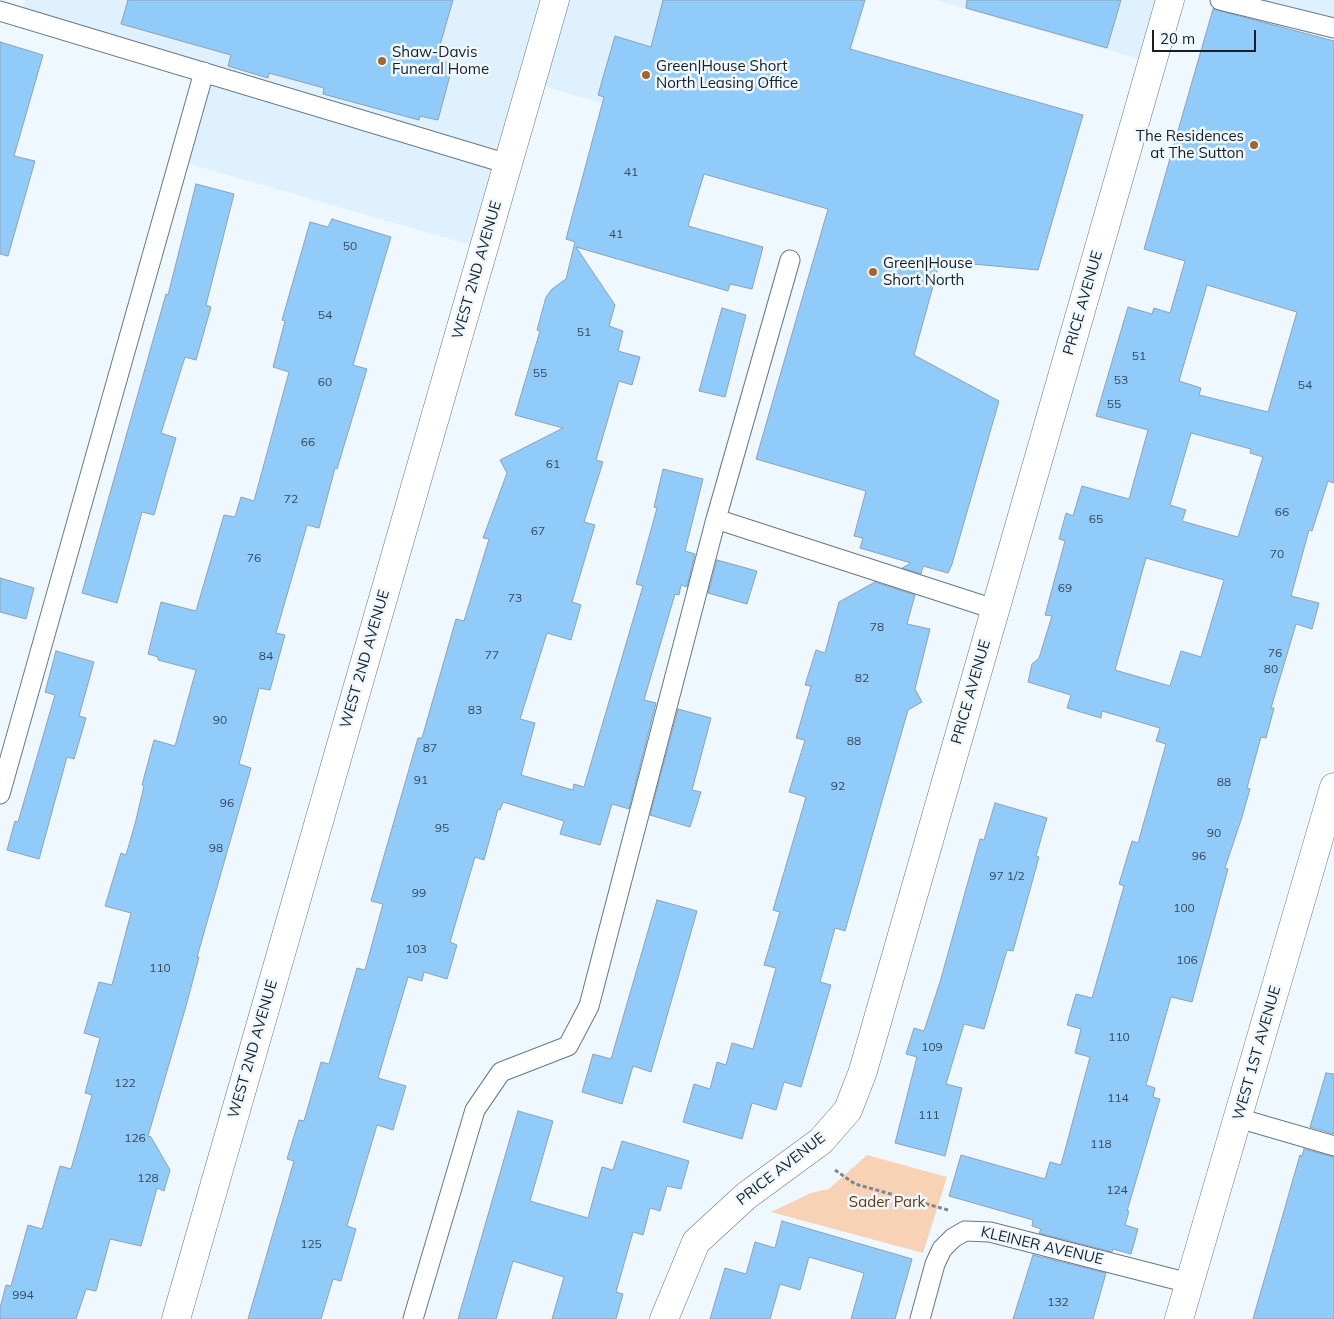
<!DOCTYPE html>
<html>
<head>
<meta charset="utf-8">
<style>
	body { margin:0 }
	#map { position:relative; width:1334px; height:1319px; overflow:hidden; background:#eff7ff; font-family:Mulish,sans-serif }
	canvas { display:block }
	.scale { position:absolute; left:1152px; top:30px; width:104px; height:22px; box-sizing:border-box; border:2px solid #171f26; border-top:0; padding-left:6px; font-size:15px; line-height:18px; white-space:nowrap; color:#171f26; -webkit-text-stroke:4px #eff7ff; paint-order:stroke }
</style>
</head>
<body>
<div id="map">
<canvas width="1334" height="1319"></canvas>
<div class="scale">20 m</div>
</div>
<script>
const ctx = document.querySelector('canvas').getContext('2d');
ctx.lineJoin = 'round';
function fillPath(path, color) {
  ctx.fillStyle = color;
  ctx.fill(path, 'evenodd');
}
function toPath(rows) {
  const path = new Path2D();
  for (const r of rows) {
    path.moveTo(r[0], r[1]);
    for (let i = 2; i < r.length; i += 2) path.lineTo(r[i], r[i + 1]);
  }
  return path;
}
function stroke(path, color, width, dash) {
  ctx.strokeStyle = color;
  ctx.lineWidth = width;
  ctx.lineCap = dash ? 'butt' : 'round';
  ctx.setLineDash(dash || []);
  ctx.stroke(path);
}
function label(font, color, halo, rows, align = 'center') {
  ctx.font = font + ' Mulish,sans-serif';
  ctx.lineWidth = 5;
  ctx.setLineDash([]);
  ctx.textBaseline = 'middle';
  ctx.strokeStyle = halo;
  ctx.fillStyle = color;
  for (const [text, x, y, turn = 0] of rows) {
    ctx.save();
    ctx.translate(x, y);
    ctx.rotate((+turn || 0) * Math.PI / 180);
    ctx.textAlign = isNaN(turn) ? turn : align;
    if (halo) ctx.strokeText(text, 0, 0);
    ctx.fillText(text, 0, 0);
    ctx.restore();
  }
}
const built = toPath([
	[25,0,866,0,818,168,534,83,488,250,180,161,206,68,21,13],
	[935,0,1166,0,1149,62],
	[1235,0,1334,0,1334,28]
]);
const green = toPath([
	[867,1155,947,1177,923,1253,771,1212,811,1193,829,1189]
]);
const building = toPath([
	[128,0,453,0,436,59,453,64,438,120,420,116,419,120,323,94,324,88,269,73,268,78,228,66,231,55,121,24,128,0],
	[663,0,865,0,850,49,1083,115,1038,270,940,261,914,355,999,401,952,564,948,573,923,566,921,574,902,568,911,563,860,548,863,538,854,536,866,491,756,459,828,209,704,174,688,226,763,247,752,289,730,284,728,291,576,247,615,305,609,326,623,331,618,351,640,357,632,385,619,381,596,460,603,462,584,522,595,525,572,602,581,605,571,640,547,633,520,719,535,723,521,775,573,790,574,784,584,787,643,586,636,584,657,508,654,507,663,469,703,479,685,551,695,554,687,587,681,585,679,595,675,594,644,700,656,703,629,809,612,804,600,845,560,834,564,821,503,802,500,810,498,809,484,860,475,857,450,942,457,945,447,979,424,972,422,981,408,977,378,1078,406,1086,393,1130,377,1125,347,1226,356,1229,341,1281,333,1279,321,1319,248,1319,294,1161,287,1159,299,1120,304,1121,321,1062,329,1064,357,968,365,970,383,904,371,901,418,738,422,738,456,619,464,621,489,539,483,538,507,473,500,460,563,428,515,415,540,331,537,330,546,297,552,289,566,279,575,242,566,239,604,97,598,95,615,36,651,47,663,0],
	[967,0,1121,0,1107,48,966,8,967,0],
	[1213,9,1334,41,1334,483,1328,481,1312,531,1309,530,1291,596,1319,603,1312,629,1296,624,1271,708,1274,708,1266,738,1261,737,1247,788,1250,789,1242,817,1225,868,1228,869,1192,1002,1171,997,1146,1085,1155,1088,1153,1097,1160,1099,1127,1211,1129,1211,1125,1225,1138,1229,1131,1254,1113,1249,1112,1252,1039,1233,1041,1229,1032,1226,1033,1220,949,1196,961,1155,1045,1179,1050,1162,1061,1165,1090,1057,1075,1053,1081,1029,1067,1025,1076,994,1092,998,1124,886,1119,884,1132,841,1138,843,1166,744,1156,741,1160,728,1102,711,1101,718,1067,708,1071,695,1028,682,1032,664,1039,658,1052,616,1045,615,1065,541,1059,539,1066,513,1073,516,1082,486,1129,499,1148,430,1096,416,1128,307,1152,314,1154,308,1170,313,1185,261,1144,249,1213,9],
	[1207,285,1297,312,1268,412,1199,395,1201,388,1179,381,1207,285],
	[1191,433,1251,449,1250,453,1263,457,1238,537,1182,521,1186,510,1170,505,1191,433],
	[1146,558,1224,580,1201,657,1181,651,1170,686,1115,670,1146,558],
	[0,42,43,55,14,156,35,161,8,256,0,254,0,42],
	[196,184,234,194,206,305,211,307,196,360,185,357,161,433,176,438,154,515,142,512,117,603,82,593,166,294,168,295,196,184],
	[332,219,391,237,353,365,367,369,337,469,335,468,319,528,307,525,276,633,285,635,270,690,259,688,239,764,251,768,197,957,199,957,186,1006,148,1136,151,1137,170,1170,164,1191,157,1188,141,1246,110,1239,96,1291,86,1289,76,1319,0,1319,0,1308,6,1285,11,1286,28,1225,42,1229,60,1166,71,1169,92,1095,85,1093,100,1038,84,1033,99,982,112,985,131,913,105,906,121,853,126,855,135,824,144,786,142,785,154,740,175,746,196,670,158,660,158,657,148,654,161,602,196,611,224,515,235,517,241,497,254,501,289,372,273,367,285,321,282,320,310,222,328,227,332,219],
	[722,308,746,315,725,397,699,391,722,308],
	[717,560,757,571,747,604,708,593,717,560],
	[0,578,34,588,26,619,0,612,0,578],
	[875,582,915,595,907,624,930,629,915,689,922,702,908,710,845,931,835,928,820,982,831,985,801,1087,784,1082,776,1110,752,1103,742,1139,683,1122,694,1084,710,1089,717,1062,726,1065,732,1043,753,1049,776,968,764,965,780,912,773,910,806,797,789,792,805,740,796,738,811,686,805,685,816,650,825,653,839,602,875,582],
	[56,651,94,662,79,716,86,718,74,759,67,757,39,859,7,850,15,821,18,822,55,695,45,692,56,651],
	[678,709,711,718,692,790,701,792,690,827,650,815,678,709],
	[995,803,1047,818,1036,856,1039,857,1013,951,1007,950,984,1029,964,1024,946,1084,962,1088,945,1156,895,1143,917,1057,906,1054,914,1028,924,1031,940,982,980,839,984,840,995,803],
	[657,900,697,911,651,1072,633,1066,622,1104,582,1092,593,1054,611,1059,657,900],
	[1326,1073,1334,1074,1334,1134,1310,1127,1326,1073],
	[518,1111,553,1121,530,1201,588,1218,602,1167,613,1170,622,1141,689,1161,681,1189,667,1186,660,1211,650,1208,643,1235,633,1232,616,1292,623,1294,616,1319,552,1319,564,1277,513,1261,496,1319,458,1319,518,1111],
	[1304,1149,1334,1157,1334,1319,1253,1319,1300,1155,1302,1156,1304,1149],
	[782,1221,912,1259,895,1319,851,1319,864,1273,809,1257,800,1290,780,1284,770,1319,710,1319,725,1268,746,1274,755,1242,775,1248,782,1221],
	[1033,1255,1106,1273,1093,1319,1013,1319,1033,1255]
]);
const path = toPath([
	[835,1170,855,1184,948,1210]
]);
const service = toPath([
	[1220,0,1334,28],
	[0,11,508,164],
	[716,519,994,609],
	[0,794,204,72],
	[1238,1118,1334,1146],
	[413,1319,475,1110,501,1072,568,1046,589,1006,716,519,790,260],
	[920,1319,935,1264,942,1249,953,1238,965,1231,990,1232,1189,1283]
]);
const minor = toPath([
	[176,1319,555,0],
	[664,1319,696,1242,746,1196,821,1141,848,1110,863,1071,1170,0],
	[1179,1319,1334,787]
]);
const markers = [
	[382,61,5,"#a4652c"],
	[646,75,5,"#a4652c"],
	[1254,145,5,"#a4652c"],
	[873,272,5,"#a4652c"]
];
const numberNames = [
	["41",631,172],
	["41",616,234],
	["50",350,246],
	["54",325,315],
	["51",584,332],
	["51",1139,356],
	["55",540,373],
	["53",1121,380],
	["60",325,382],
	["54",1305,385],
	["55",1114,404],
	["66",308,442],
	["61",553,464],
	["72",291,499],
	["66",1282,512],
	["65",1096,519],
	["67",538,531],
	["70",1277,554],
	["76",254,558],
	["69",1065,588],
	["73",515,598],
	["78",877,627],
	["76",1275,653],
	["77",492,655],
	["84",266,656],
	["80",1271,669],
	["82",862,678],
	["83",475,710],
	["90",220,720],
	["88",854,741],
	["87",430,748],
	["91",421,780],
	["88",1224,782],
	["92",838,786],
	["96",227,803],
	["95",442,828],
	["90",1214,833],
	["98",216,848],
	["96",1199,856],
	["97 1/2",1007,876],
	["99",419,893],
	["100",1184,908],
	["103",416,949],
	["106",1187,960],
	["110",160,968],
	["110",1119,1037],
	["109",932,1047],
	["122",125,1083],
	["114",1118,1098],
	["111",929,1115],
	["126",135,1138],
	["118",1101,1144],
	["128",148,1178],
	["124",1117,1190],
	["125",311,1244],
	["994",23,1295],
	["132",1058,1302]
];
const poiNames = [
	["Shaw-Davis",392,52],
	["Funeral Home",392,69],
	["Green|House Short",656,66],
	["North Leasing Office",656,83],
	["The Residences",1244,136,"right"],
	["at The Sutton",1244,153,"right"],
	["Green|House",883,263],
	["Short North",883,280]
];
const streetNames = [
	["WEST 2ND AVENUE",477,270,-74],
	["PRICE AVENUE",1083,303,-74],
	["WEST 2ND AVENUE",365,659,-74],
	["PRICE AVENUE",971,692,-74],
	["WEST 2ND AVENUE",253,1049,-74],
	["WEST 1ST AVENUE",1257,1053,-74],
	["PRICE AVENUE",781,1169,-38],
	["KLEINER AVENUE",1042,1246,13]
];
const parkNames = [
	["Sader Park",887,1202]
];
fillPath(built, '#dff0ff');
fillPath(green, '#f7d2b5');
fillPath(building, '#91cbfa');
stroke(building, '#8da2b3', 1);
stroke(service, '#647888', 21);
stroke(minor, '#647888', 29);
stroke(path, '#7e868e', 3, [4, 2.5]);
stroke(service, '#fff', 19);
stroke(minor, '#fff', 28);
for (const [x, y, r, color] of markers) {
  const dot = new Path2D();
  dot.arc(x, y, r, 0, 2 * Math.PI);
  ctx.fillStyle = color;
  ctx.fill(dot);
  stroke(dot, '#eff7ff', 2);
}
label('12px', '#364a5b', null, numberNames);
label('15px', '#171f26', '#eff7ff', poiNames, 'left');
label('15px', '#171f26', '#eff7ff', streetNames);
label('15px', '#67390b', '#eff7ff', parkNames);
</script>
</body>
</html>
